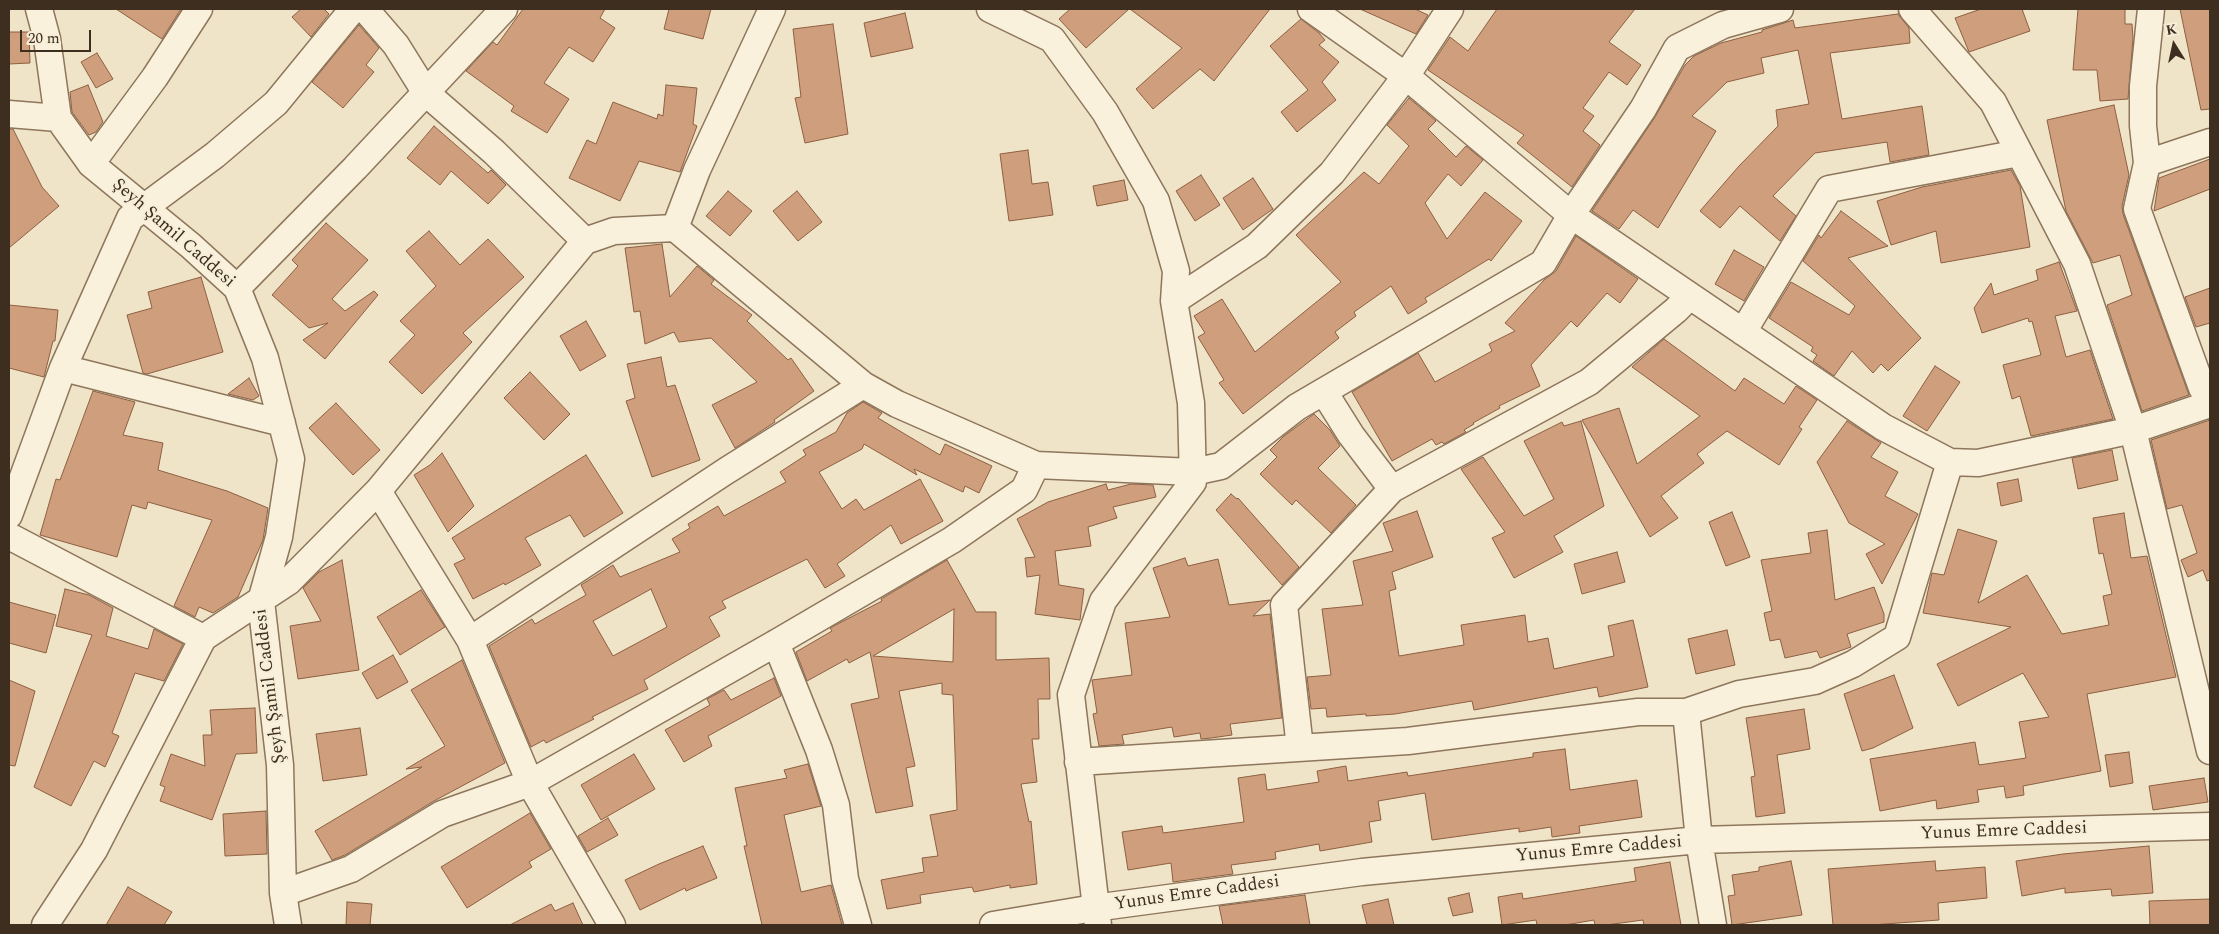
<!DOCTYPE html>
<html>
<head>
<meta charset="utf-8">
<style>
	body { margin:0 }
	#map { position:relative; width:2219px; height:934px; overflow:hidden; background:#f0e4c8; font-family:Spectral,serif }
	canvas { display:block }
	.frame { position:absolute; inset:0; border:10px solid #3d2e20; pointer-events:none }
	.north { position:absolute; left:2149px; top:20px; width:50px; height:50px; -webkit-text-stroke:4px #f7eed8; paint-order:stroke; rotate:350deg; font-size:14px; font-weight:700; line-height:20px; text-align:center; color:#3d2e20 }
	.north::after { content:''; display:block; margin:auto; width:18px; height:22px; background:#3d2e20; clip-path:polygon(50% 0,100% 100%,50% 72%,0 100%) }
	.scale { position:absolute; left:20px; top:30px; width:71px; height:22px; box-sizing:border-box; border:2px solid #3d2e20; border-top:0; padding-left:6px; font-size:15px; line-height:18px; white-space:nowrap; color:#3d2e20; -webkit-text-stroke:4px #f7eed8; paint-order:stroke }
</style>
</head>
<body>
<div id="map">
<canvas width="2219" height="934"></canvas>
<div class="frame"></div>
<div class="north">K</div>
<div class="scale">20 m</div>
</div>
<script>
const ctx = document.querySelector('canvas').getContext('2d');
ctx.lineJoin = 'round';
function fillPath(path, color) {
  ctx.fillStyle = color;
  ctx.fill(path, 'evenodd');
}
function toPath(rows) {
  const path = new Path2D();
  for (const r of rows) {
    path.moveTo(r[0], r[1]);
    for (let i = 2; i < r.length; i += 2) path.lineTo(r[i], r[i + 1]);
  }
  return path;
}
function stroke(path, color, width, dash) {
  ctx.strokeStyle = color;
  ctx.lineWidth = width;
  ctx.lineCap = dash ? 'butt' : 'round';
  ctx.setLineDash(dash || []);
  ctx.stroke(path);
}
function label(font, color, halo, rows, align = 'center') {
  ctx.font = font + ' Spectral,serif';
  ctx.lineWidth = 4.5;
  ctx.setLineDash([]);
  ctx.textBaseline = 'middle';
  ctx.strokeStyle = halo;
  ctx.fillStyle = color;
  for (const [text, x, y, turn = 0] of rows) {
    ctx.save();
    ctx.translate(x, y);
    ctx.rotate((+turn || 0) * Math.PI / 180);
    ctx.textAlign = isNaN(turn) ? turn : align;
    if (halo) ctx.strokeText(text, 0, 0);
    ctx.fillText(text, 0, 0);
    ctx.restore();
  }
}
const building = toPath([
	[116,9,181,9,162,39,116,9],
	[301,9,324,9,329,14,311,37,292,17,301,9],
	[523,9,605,9,600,18,615,28,593,62,569,47,544,83,569,99,547,133,511,111,514,106,466,71,493,42,497,45,523,9],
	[669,9,711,9,703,39,664,29,669,9],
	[1070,9,1129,9,1086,48,1059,19,1070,9],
	[1130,9,1270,9,1214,81,1200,69,1153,109,1136,89,1182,48,1130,9],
	[1360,9,1415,9,1428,15,1416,34,1360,9],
	[1497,9,1635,9,1609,42,1641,65,1627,85,1609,72,1583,108,1594,116,1583,131,1600,145,1572,187,1517,143,1524,135,1428,70,1450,37,1468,51,1497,9],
	[1981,9,2022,9,2030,31,1969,52,1955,18,1981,9],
	[2078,9,2125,9,2125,24,2132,24,2133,38,2128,99,2100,101,2097,70,2073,70,2078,9],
	[2180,9,2210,9,2210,109,2201,110,2180,9],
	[905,13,913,48,871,57,864,23,905,13],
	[1898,14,1909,28,1910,43,1830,53,1842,119,1922,106,1929,155,1890,162,1887,142,1815,153,1773,196,1796,216,1780,241,1740,206,1720,228,1700,211,1739,166,1778,126,1776,110,1809,104,1798,50,1761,58,1764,73,1727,82,1692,116,1716,131,1658,228,1633,210,1619,229,1592,211,1655,117,1685,65,1694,56,1721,43,1762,32,1762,30,1793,20,1795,28,1898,14],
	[1301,19,1319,33,1325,40,1319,45,1339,62,1322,82,1336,100,1297,132,1281,112,1308,90,1270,46,1301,19],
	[833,24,848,134,805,143,795,98,801,97,793,29,833,24],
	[359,25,379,48,366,65,374,72,343,108,312,82,359,25],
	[9,32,29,32,30,63,9,64,9,32],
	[97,53,113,79,96,88,81,62,97,53],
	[88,85,103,122,96,132,89,135,72,112,70,92,88,85],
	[666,85,697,88,693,124,697,126,680,172,639,161,620,201,569,178,587,140,596,144,613,102,657,119,658,114,663,116,666,85],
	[1409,98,1436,121,1428,129,1456,157,1466,146,1483,160,1461,186,1448,174,1425,203,1447,239,1485,192,1522,221,1491,261,1489,259,1425,298,1427,302,1408,314,1391,286,1354,312,1356,316,1335,332,1339,338,1243,414,1219,383,1224,380,1198,337,1205,333,1194,316,1222,299,1255,352,1341,282,1296,235,1364,172,1379,184,1409,146,1387,125,1409,98],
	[2114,105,2129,175,2122,206,2123,214,2189,395,2142,411,2107,305,2132,295,2120,255,2093,263,2066,211,2047,120,2114,105],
	[434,126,488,173,491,170,506,185,488,204,451,171,440,185,407,158,434,126],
	[9,129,13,129,42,187,59,206,9,248,9,129],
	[1028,150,1032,184,1048,182,1053,215,1009,221,1000,154,1028,150],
	[2210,159,2210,189,2154,211,2159,178,2210,159],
	[2011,170,2020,186,2030,247,1941,263,1936,231,1891,245,1877,201,1922,187,2011,170],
	[1201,175,1220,205,1195,221,1176,191,1201,175],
	[1253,178,1273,209,1243,230,1223,198,1253,178],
	[1124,180,1128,200,1097,206,1093,186,1124,180],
	[728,191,752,211,730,236,706,216,728,191],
	[797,191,822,222,798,241,773,211,797,191],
	[1841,211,1888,246,1848,258,1921,338,1888,371,1881,364,1873,373,1852,351,1834,376,1813,361,1817,355,1811,351,1813,347,1769,318,1791,282,1849,315,1855,306,1803,261,1819,235,1821,238,1841,211],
	[326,223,368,260,332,299,345,311,374,291,378,295,325,359,303,340,328,323,309,328,272,295,298,266,292,260,326,223],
	[429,231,460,265,488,239,524,277,463,333,472,342,422,394,389,362,415,335,400,321,436,286,406,251,429,231],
	[1576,236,1638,279,1620,303,1607,293,1577,327,1571,321,1531,365,1540,386,1499,406,1500,408,1473,423,1474,424,1464,430,1466,432,1444,444,1442,442,1436,445,1432,439,1392,461,1352,392,1418,353,1435,382,1492,351,1489,344,1515,331,1505,323,1544,280,1556,271,1576,236],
	[662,244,670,297,697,266,714,280,711,284,752,315,747,321,788,360,791,358,814,391,774,420,775,422,735,448,712,405,757,382,711,338,679,342,674,332,645,344,640,311,634,312,625,248,662,244],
	[1734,250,1764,267,1744,301,1715,284,1734,250],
	[2059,262,2077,311,2055,316,2066,357,2090,350,2113,419,2031,436,2020,396,2012,399,2003,365,2041,355,2032,321,2029,322,2028,318,1982,333,1974,308,1991,283,1994,295,2038,280,2036,270,2059,262],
	[201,277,223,352,147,374,143,373,127,315,152,308,148,292,201,277],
	[2210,288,2210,323,2196,327,2185,297,2210,288],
	[9,305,58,310,55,341,53,341,44,377,9,368,9,305],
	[586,321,606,356,580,371,560,336,586,321],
	[1664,339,1735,391,1744,378,1784,404,1796,386,1817,400,1799,427,1802,429,1779,465,1727,431,1697,454,1704,463,1661,496,1678,518,1650,537,1582,420,1619,408,1637,464,1700,416,1632,367,1664,339],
	[661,357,667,387,675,385,700,460,652,477,626,401,635,398,627,364,661,357],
	[1935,366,1960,382,1927,431,1903,416,1935,366],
	[530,372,570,414,544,440,504,398,530,372],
	[249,378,259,396,253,400,228,394,249,378],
	[93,391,135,402,123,435,163,443,158,470,227,491,268,508,263,540,238,597,213,613,199,607,195,617,174,606,212,520,148,502,146,509,132,505,117,557,40,535,56,479,60,480,93,391],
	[863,402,882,413,878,418,940,455,945,444,992,466,979,493,965,486,963,492,914,469,917,475,864,444,862,449,819,472,842,509,856,499,864,510,920,479,943,521,901,544,891,525,837,564,845,576,825,588,807,559,722,601,726,608,709,617,720,636,644,680,648,689,592,717,594,719,546,743,544,740,531,747,489,646,532,619,535,624,586,595,581,585,613,565,620,577,680,552,672,539,690,528,688,524,718,506,724,516,786,482,780,472,806,455,803,450,836,432,847,413,863,402],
	[651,589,667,627,613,656,593,621,651,589],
	[336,403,380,450,353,475,309,428,336,403],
	[1314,414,1330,430,1340,446,1318,468,1356,505,1331,533,1296,500,1292,505,1260,474,1277,457,1270,450,1284,436,1314,414],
	[2210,420,2210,580,2207,581,2203,570,2188,577,2181,560,2197,553,2182,505,2167,509,2151,440,2210,420],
	[1581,421,1604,506,1554,536,1563,552,1514,578,1492,538,1505,532,1461,469,1483,457,1524,516,1554,499,1524,441,1562,422,1564,426,1581,421],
	[1847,421,1881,443,1871,457,1898,472,1885,496,1918,514,1882,584,1866,554,1885,544,1849,523,1817,462,1847,421],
	[2112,450,2118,480,2078,489,2072,458,2112,450],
	[442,453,474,506,448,532,414,475,430,465,442,453],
	[586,455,623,513,584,537,570,515,525,538,541,565,505,585,504,583,473,599,454,564,465,559,452,538,586,455],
	[2018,479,2022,501,2001,506,1997,483,2018,479],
	[1106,484,1108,490,1131,484,1153,485,1156,497,1113,507,1117,518,1088,527,1091,546,1055,551,1059,585,1084,589,1080,620,1035,614,1040,575,1027,577,1025,558,1035,557,1017,519,1048,502,1106,484],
	[1231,494,1237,499,1238,498,1299,567,1282,585,1216,510,1231,494],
	[1417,511,1433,557,1392,572,1396,589,1389,591,1399,656,1464,645,1461,625,1525,615,1528,642,1548,638,1554,669,1614,656,1608,626,1633,620,1648,687,1599,697,1597,687,1474,710,1472,701,1395,714,1366,716,1366,714,1327,717,1326,708,1311,709,1307,677,1331,675,1322,609,1363,605,1353,561,1393,551,1383,523,1417,511],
	[1732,512,1750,557,1726,566,1709,522,1732,512],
	[2124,513,2131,558,2147,556,2176,677,2087,694,2101,771,2023,786,2024,795,2006,798,2004,786,1977,790,1979,802,1937,809,1936,800,1880,811,1870,759,1975,742,1979,765,2026,758,2019,722,2049,717,2023,673,1958,706,1937,664,2011,627,1923,613,1932,573,1944,575,1958,529,1997,541,1978,603,2027,575,2062,634,2109,625,2103,596,2112,594,2103,553,2099,554,2093,518,2124,513],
	[1827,530,1835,600,1874,587,1884,614,1884,622,1847,634,1851,647,1820,658,1817,651,1785,658,1780,639,1770,641,1764,613,1772,611,1761,560,1811,553,1808,533,1827,530],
	[1617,552,1625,582,1582,594,1574,564,1617,552],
	[1185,558,1188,566,1218,559,1229,605,1270,600,1253,616,1270,614,1282,718,1230,724,1232,735,1211,738,1201,739,1200,733,1174,737,1172,727,1122,735,1124,744,1099,746,1093,714,1097,713,1092,680,1132,675,1125,623,1170,617,1153,568,1185,558],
	[342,560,359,670,298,679,290,626,321,621,303,588,319,572,342,560],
	[947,560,976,612,996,612,996,660,1049,658,1050,699,1038,699,1039,739,1032,739,1037,782,1021,784,1029,822,1031,821,1037,884,1010,888,1010,885,974,892,972,887,920,895,921,903,887,909,881,880,924,872,922,858,938,856,930,815,957,810,953,695,942,694,942,683,899,691,915,766,906,768,913,806,876,813,851,704,879,698,870,652,849,663,847,659,807,681,796,652,832,631,830,628,882,601,881,599,947,560],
	[954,609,953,662,873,656,954,609],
	[65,589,89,595,113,608,106,636,148,649,154,629,183,644,164,681,135,673,112,733,119,736,105,767,94,761,71,806,34,787,92,635,56,626,65,589],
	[421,590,445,627,400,655,377,617,421,590],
	[9,602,56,615,46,653,9,643,9,602],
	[1727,630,1735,665,1696,674,1688,639,1727,630],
	[393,655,408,682,377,699,362,673,393,655],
	[462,660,505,763,434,801,345,855,332,860,315,831,422,767,406,769,445,746,411,690,462,660],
	[1894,675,1913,728,1873,748,1862,751,1844,694,1894,675],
	[774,678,781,696,708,736,712,746,684,762,665,730,710,705,707,699,724,690,731,700,774,678],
	[9,680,35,691,15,766,9,765,9,680],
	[255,708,257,753,236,754,212,820,160,801,165,787,160,785,171,754,205,766,203,735,212,735,210,710,255,708],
	[1804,709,1810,749,1777,755,1785,813,1756,817,1751,777,1755,776,1746,718,1804,709],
	[360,728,367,775,323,781,316,734,360,728],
	[1565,749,1570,790,1637,780,1642,817,1579,826,1580,833,1552,837,1551,827,1519,832,1519,828,1432,840,1425,793,1378,801,1381,820,1369,822,1372,842,1320,851,1319,844,1275,852,1276,859,1231,865,1233,874,1173,882,1171,863,1128,870,1122,832,1162,826,1163,833,1244,822,1238,778,1265,774,1267,790,1319,782,1317,771,1346,766,1348,781,1407,772,1408,776,1533,757,1533,753,1565,749],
	[2129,752,2133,783,2110,787,2105,755,2129,752],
	[634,754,655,789,601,820,581,785,634,754],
	[808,764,821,806,784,815,801,892,831,885,842,925,762,925,744,846,747,846,735,788,787,778,784,770,808,764],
	[2204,778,2208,802,2153,810,2149,786,2204,778],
	[266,811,267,854,225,856,223,814,266,811],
	[530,813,551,849,529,862,532,867,467,908,441,867,530,813],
	[608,818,618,835,587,852,578,836,608,818],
	[703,846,717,878,686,891,685,888,640,910,625,880,659,864,703,846],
	[2149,846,2153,893,2112,896,2111,889,2065,893,2065,888,2022,896,2016,861,2063,854,2149,846],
	[1791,861,1802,915,1732,925,1728,896,1735,895,1732,875,1759,871,1759,867,1791,861],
	[1935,861,1936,871,1985,867,1987,898,1938,903,1939,920,1871,925,1833,925,1828,869,1935,861],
	[1670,862,1681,925,1644,925,1643,920,1606,925,1595,925,1594,920,1565,925,1537,925,1536,920,1502,925,1498,897,1522,893,1523,899,1636,881,1634,868,1670,862],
	[128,887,172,912,164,925,106,925,128,887],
	[1469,893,1473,912,1453,916,1448,898,1469,893],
	[1305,895,1310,925,1223,925,1219,906,1305,895],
	[1388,899,1394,925,1367,925,1362,905,1388,899],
	[2210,899,2210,925,2150,925,2149,901,2210,899],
	[347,902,372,904,370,925,346,925,347,902],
	[573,903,583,925,510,925,551,904,555,911,573,903]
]);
const minor = toPath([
	[39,9,47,39,58,118,91,164,191,246,237,288,265,358,291,459,279,537,261,601,280,765,283,893,288,925],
	[365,9,396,45,426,93,494,152,585,241],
	[990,9,1052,39,1105,112,1156,201,1176,271,1174,301,1191,403,1193,482,1103,601,1071,695,1098,925],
	[1311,9,1406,76,1571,215,1883,427,1950,462,1978,463,2133,430,2210,404],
	[1912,9,1993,102,2077,264,2133,430,2210,751],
	[2151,9,2143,86,2143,126,2147,163,2137,209,2202,388,2210,400],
	[9,114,58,118],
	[2147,163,2210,142],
	[91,164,155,77,199,9],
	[675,228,863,385,897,404,1036,465,1193,472,1221,466,1297,407,1543,263,1571,215,1643,109,1677,48,1723,25,1780,9],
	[237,288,355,168,504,9],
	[1174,301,1257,246,1332,173,1406,76,1450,9],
	[1743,332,1829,189,2019,153],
	[1324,392,1351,435,1392,489],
	[282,423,63,368,130,218,215,155,276,103,353,9],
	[378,491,470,640,530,783,612,925],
	[9,515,63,368],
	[9,536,203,638],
	[470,640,726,471,863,385],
	[776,643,819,750,836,805,845,879,858,925],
	[1686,712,1699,840,1713,925],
	[1300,748,1284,605,1392,489,1589,382,1676,310,1690,296],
	[1078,762,1408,741,1638,712,1686,712,1739,694,1815,681,1853,664,1897,637,1950,462],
	[283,893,351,869,442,814,530,783,776,643,952,540,1024,490,1036,465],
	[45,925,94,850,203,638,288,582,378,491,585,241,614,231,675,228,697,170,772,9],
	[993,925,1094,908,1362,872,1699,840,2210,826]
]);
const streetNames = [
	["Şeyh Şamil Caddesi",173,234,41],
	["Şeyh Şamil Caddesi",271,686,-97],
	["Yunus Emre Caddesi",2004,832,-2],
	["Yunus Emre Caddesi",1599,850,-5],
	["Yunus Emre Caddesi",1197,894,-8]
];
fillPath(building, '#cf9f7d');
stroke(building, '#8d5f41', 1);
stroke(minor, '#8d765c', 29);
stroke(minor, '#faf1dc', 26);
label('18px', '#3d2e20', '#f7eed8', streetNames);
</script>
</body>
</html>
